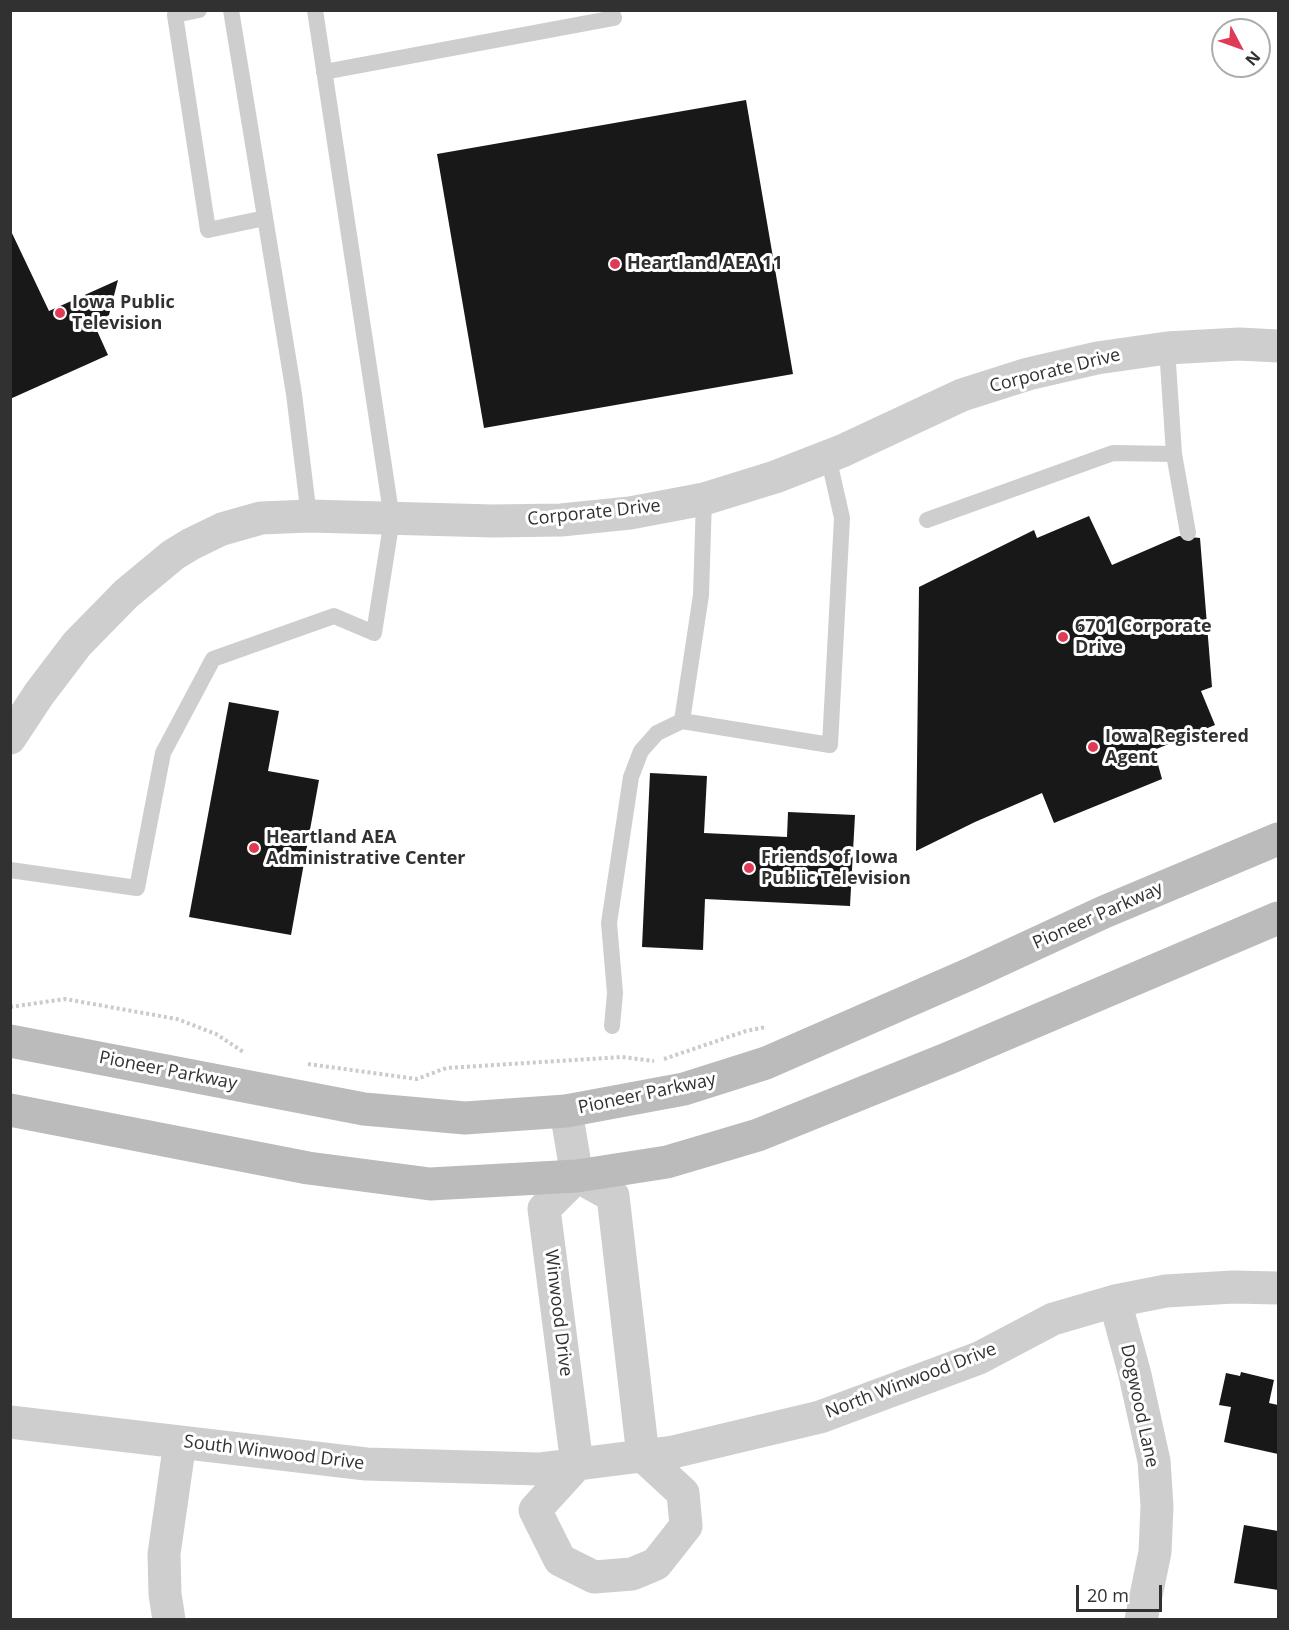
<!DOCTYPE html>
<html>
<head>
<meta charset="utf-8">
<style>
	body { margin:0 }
	#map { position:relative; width:1289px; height:1630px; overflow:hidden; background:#fff; font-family:"Open Sans",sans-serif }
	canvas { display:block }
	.frame { position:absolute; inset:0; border:12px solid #313131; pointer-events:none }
	.north { position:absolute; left:1211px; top:18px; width:60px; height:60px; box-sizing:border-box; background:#fff; border:2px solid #adadad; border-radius:50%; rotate:131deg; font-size:16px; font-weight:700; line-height:24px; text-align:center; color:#313131 }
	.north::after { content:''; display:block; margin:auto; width:21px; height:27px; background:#e03b56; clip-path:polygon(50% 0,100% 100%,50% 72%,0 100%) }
	.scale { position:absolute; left:1076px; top:1585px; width:86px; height:27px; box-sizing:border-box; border:3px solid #313131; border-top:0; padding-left:8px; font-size:18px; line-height:21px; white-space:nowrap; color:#313131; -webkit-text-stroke:4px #fff; paint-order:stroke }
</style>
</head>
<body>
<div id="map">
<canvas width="1289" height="1630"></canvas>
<div class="frame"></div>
<div class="north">N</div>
<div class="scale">20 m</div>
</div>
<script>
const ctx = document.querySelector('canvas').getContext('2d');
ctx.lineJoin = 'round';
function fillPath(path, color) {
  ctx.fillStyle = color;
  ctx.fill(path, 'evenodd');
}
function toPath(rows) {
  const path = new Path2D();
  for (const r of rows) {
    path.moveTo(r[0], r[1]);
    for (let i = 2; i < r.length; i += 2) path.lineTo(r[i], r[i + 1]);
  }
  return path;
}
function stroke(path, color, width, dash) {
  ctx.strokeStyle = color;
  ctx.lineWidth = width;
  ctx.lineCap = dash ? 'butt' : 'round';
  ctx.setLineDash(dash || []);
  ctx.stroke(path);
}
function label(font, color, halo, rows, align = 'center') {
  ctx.font = font + ' "Open Sans",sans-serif';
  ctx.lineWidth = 6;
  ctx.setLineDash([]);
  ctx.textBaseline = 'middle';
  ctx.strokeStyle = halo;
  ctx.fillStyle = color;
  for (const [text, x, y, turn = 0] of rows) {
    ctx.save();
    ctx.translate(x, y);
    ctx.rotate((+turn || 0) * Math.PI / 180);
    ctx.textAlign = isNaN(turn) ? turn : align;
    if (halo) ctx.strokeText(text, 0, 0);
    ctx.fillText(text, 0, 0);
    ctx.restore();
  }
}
const building = toPath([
	[746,100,793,374,484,428,437,154],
	[10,229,49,311,118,280,109,315,94,324,108,355,10,399],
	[1089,516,1112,565,1179,536,1200,538,1212,687,1201,691,1215,725,1154,750,1162,779,1054,823,1042,793,975,822,916,851,919,587,1034,530,1037,538],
	[229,702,279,711,268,771,319,780,291,935,189,917],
	[650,773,707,776,704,833,787,837,788,812,855,815,850,906,705,899,703,950,642,947],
	[1241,1372,1274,1380,1269,1403,1278,1405,1278,1454,1224,1442,1231,1407,1219,1405,1226,1373,1240,1376],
	[1244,1525,1278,1531,1278,1590,1234,1583]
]);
const path = toPath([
	[10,1007,65,999,177,1019,216,1034,245,1053],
	[664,1059,746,1031,766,1027],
	[308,1064,417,1079,446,1068,622,1057,654,1061]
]);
const lane = toPath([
	[199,10,175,15,208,230,265,218],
	[231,10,294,394,309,516],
	[324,72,614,18,611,10],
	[1167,348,1174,454,1188,533],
	[704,499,701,595,682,721,830,745,842,518,828,456],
	[927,520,1113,453,1174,454],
	[10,870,137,888,163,753,213,659,334,616,374,633,392,519,315,10],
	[612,1026,615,993,609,923,631,777,641,751,657,733,682,721]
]);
const street = toPath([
	[10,738,39,694,77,644,126,594,173,555,191,544,222,529,261,518,309,516,493,521,561,520,630,513,704,499,775,477,842,451,962,395,1028,374,1097,358,1167,348,1239,344,1278,346],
	[566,1111,577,1176],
	[577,1176,613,1196,643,1456,683,1493,686,1526,656,1564,632,1574,594,1577,560,1560,535,1510,577,1464,544,1209,577,1176],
	[1115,1301,1135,1375,1154,1461,1157,1506,1155,1552,1141,1620],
	[10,1422,366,1464,539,1469,673,1452,820,1417,979,1358,1053,1319,1115,1301,1166,1291,1233,1287,1278,1288],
	[169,1620,165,1594,164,1554,180,1442]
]);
const secondary = toPath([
	[10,1041,364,1109,465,1118,566,1111,684,1089,766,1063,972,973,1104,912,1278,839],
	[10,1110,308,1168,430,1184,577,1176,667,1162,758,1135,949,1058,1278,918]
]);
const markers = [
	[615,264,6,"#e03b56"],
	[60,313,6,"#e03b56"],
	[1063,637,6,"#e03b56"],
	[1093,747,6,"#e03b56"],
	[254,848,6,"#e03b56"],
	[749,868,6,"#e03b56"]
];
const poiNames = [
	["Heartland AEA 11",627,264],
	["Iowa Public",72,303],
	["Television",72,324],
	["6701 Corporate",1075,627],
	["Drive",1075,648],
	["Iowa Registered",1105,737],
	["Agent",1105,758],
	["Heartland AEA",266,838],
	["Administrative Center",266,859],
	["Friends of Iowa",761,858],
	["Public Television",761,879]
];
const streetNames = [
	["Corporate Drive",1055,371,-14],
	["Corporate Drive",594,513,-6],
	["Pioneer Parkway",1098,916,-24],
	["Pioneer Parkway",168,1071,11],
	["Pioneer Parkway",647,1094,-12],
	["Winwood Drive",558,1313,83],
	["North Winwood Drive",911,1381,-21],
	["Dogwood Lane",1139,1406,78],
	["South Winwood Drive",274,1453,7]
];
fillPath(building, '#181818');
stroke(path, '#cbcbcb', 4, [3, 3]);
stroke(lane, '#cecece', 16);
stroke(street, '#cecece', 33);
stroke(secondary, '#bbb', 33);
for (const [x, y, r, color] of markers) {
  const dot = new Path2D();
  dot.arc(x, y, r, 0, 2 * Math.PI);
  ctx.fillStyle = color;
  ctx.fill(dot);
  stroke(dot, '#fff', 2);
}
label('bold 18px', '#313131', '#fff', poiNames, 'left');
label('18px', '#313131', '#fff', streetNames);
</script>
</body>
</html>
